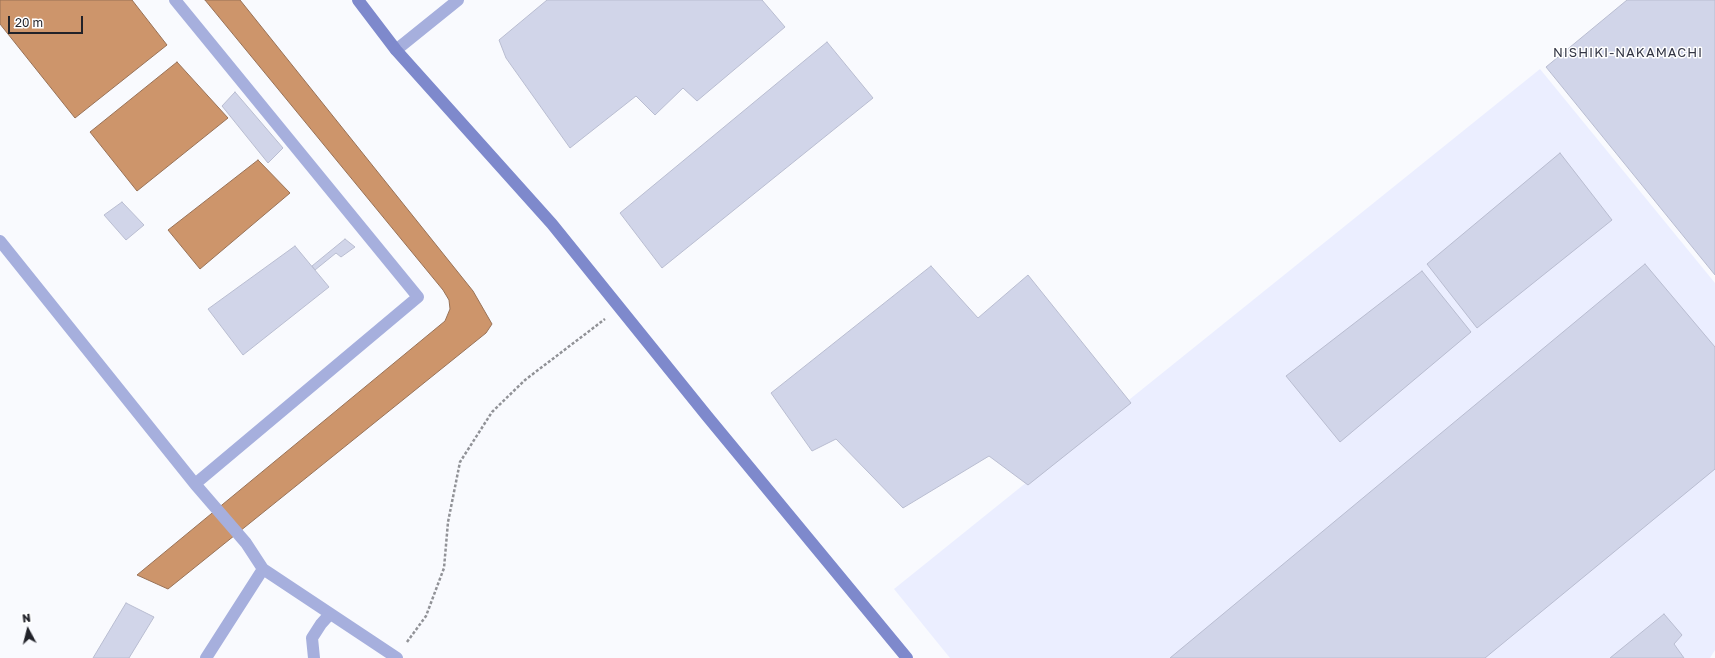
<!DOCTYPE html>
<html>
<head>
<meta charset="utf-8">
<style>
	body { margin:0 }
	#map { position:relative; width:1715px; height:658px; overflow:hidden; background:#f9fafe; font-family:"Golos Text",sans-serif }
	canvas { display:block }
	.north { position:absolute; left:8px; top:610px; width:40px; height:40px; -webkit-text-stroke:3px #fff; paint-order:stroke; rotate:353deg; font-size:11px; font-weight:700; line-height:16px; text-align:center; color:#212229 }
	.north::after { content:''; display:block; margin:auto; width:14px; height:18px; background:#212229; clip-path:polygon(50% 0,100% 100%,50% 72%,0 100%) }
	.scale { position:absolute; left:8px; top:16px; width:75px; height:18px; box-sizing:border-box; border:2px solid #212229; border-top:0; padding-left:5px; font-size:12px; line-height:14px; white-space:nowrap; color:#212229; -webkit-text-stroke:3px #fff; paint-order:stroke }
</style>
</head>
<body>
<div id="map">
<canvas width="1715" height="658"></canvas>
<div class="north">N</div>
<div class="scale">20 m</div>
</div>
<script>
const ctx = document.querySelector('canvas').getContext('2d');
ctx.lineJoin = 'round';
function fillPath(path, color) {
  ctx.fillStyle = color;
  ctx.fill(path, 'evenodd');
}
function toPath(rows) {
  const path = new Path2D();
  for (const r of rows) {
    path.moveTo(r[0], r[1]);
    for (let i = 2; i < r.length; i += 2) path.lineTo(r[i], r[i + 1]);
  }
  return path;
}
function stroke(path, color, width, dash) {
  ctx.strokeStyle = color;
  ctx.lineWidth = width;
  ctx.lineCap = dash ? 'butt' : 'round';
  ctx.setLineDash(dash || []);
  ctx.stroke(path);
}
function label(font, color, halo, rows, align = 'center') {
  ctx.font = font + ' "Golos Text",sans-serif';
  ctx.lineWidth = 3;
  ctx.setLineDash([]);
  ctx.textBaseline = 'middle';
  ctx.strokeStyle = halo;
  ctx.fillStyle = color;
  for (const [text, x, y, turn = 0] of rows) {
    ctx.save();
    ctx.translate(x, y);
    ctx.rotate((+turn || 0) * Math.PI / 180);
    ctx.textAlign = isNaN(turn) ? turn : align;
    if (halo) ctx.strokeText(text, 0, 0);
    ctx.fillText(text, 0, 0);
    ctx.restore();
  }
}
const built = toPath([
	[1540,69,1715,283,1715,650,1710,658,950,658,894,589]
]);
const water = toPath([
	[0,0,132,0,167,45,75,118,0,24,0,0],
	[205,0,240,0,473,291,492,324,486,333,168,589,137,575,445,321,450,309,449,300,443,290,205,0],
	[177,62,228,118,137,191,90,132,177,62],
	[258,160,290,193,200,269,168,230,258,160]
]);
const building = toPath([
	[547,0,762,0,785,27,697,101,683,88,655,115,636,96,570,148,506,58,499,40,547,0],
	[1627,0,1715,0,1715,275,1546,67,1627,0],
	[827,42,873,98,662,268,620,213,827,42],
	[235,92,283,148,268,163,222,106,235,92],
	[1560,153,1612,220,1477,328,1427,264,1560,153],
	[122,202,144,225,126,240,104,215,122,202],
	[345,239,355,247,341,257,336,253,315,270,312,266,345,239],
	[295,246,329,287,243,355,208,309,295,246],
	[1645,264,1715,347,1715,469,1485,658,1170,658,1645,264],
	[931,266,978,318,1028,275,1131,403,1028,485,989,456,903,508,836,439,812,451,771,393,931,266],
	[1422,271,1471,332,1340,442,1286,376,1422,271],
	[126,603,154,617,129,658,93,658,126,603],
	[1664,614,1682,635,1674,644,1684,658,1610,658,1664,614]
]);
const path = toPath([
	[407,642,426,616,444,568,448,522,460,462,492,412,525,380,605,319]
]);
const lane = toPath([
	[175,0,418,297,195,484],
	[0,241,195,484,246,543,263,569,206,658],
	[263,569,397,658],
	[314,658,312,638,321,624,330,614]
]);
const street = toPath([
	[396,50,458,0]
]);
const secondary = toPath([
	[358,0,396,50,552,224,707,416,907,658]
]);
const neighbourhoodNames = [
	["NISHIKI-NAKAMACHI",1628,53]
];
fillPath(built, '#ebeeff');
fillPath(water, '#cd956b');
stroke(water, '#997257', 1);
fillPath(building, '#d1d5e9');
stroke(building, '#b9bdd1', 1);
stroke(path, '#919297', 2.5, [3, 2]);
stroke(lane, '#a6afdd', 12);
stroke(street, '#a6afdd', 12);
stroke(secondary, '#7e89cc', 12);
ctx.letterSpacing = '1px';
label('13px', '#323544', '#fff', neighbourhoodNames);
ctx.letterSpacing = '0px';
</script>
</body>
</html>
